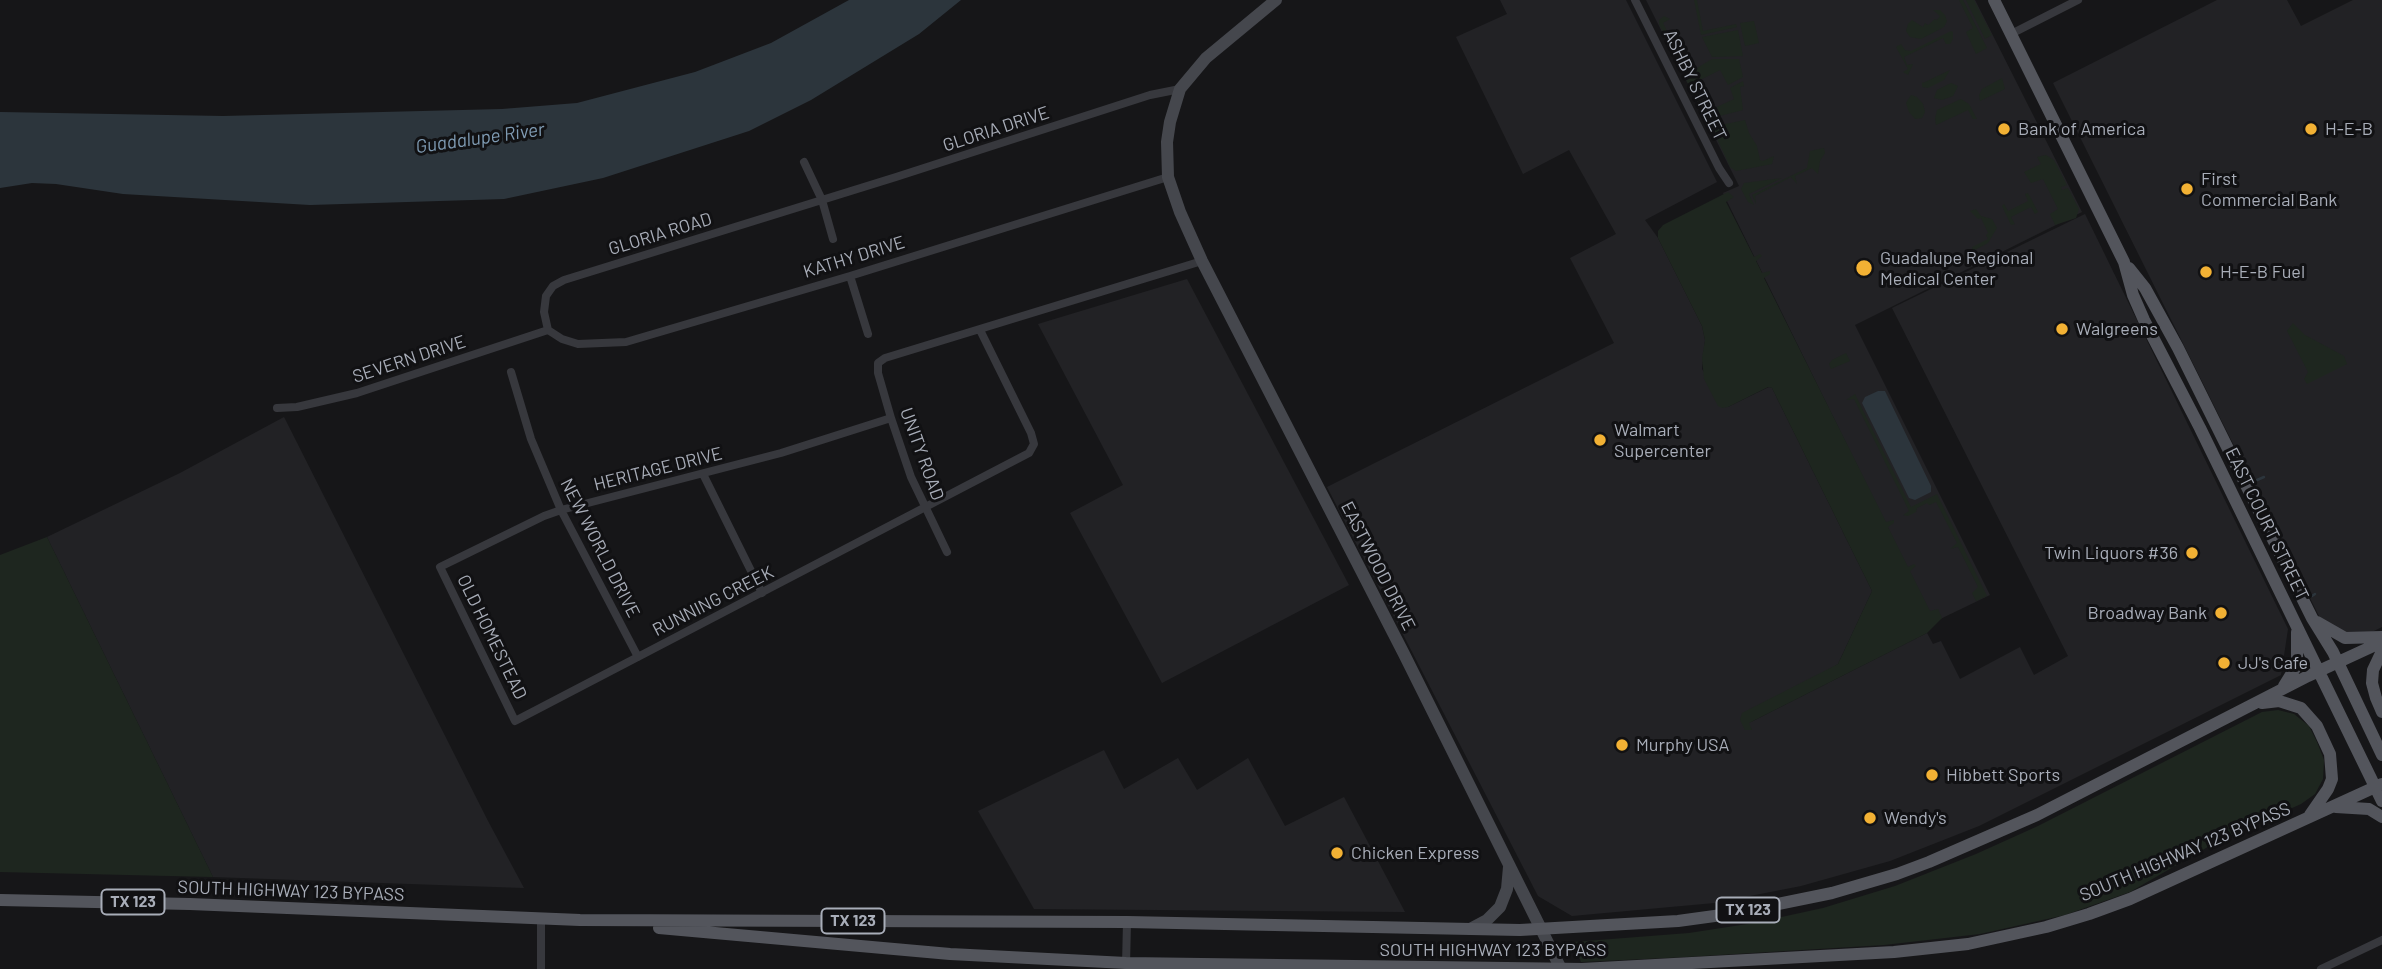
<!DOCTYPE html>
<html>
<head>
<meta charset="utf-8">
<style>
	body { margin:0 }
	canvas { display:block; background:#161618 }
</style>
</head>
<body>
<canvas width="2382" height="969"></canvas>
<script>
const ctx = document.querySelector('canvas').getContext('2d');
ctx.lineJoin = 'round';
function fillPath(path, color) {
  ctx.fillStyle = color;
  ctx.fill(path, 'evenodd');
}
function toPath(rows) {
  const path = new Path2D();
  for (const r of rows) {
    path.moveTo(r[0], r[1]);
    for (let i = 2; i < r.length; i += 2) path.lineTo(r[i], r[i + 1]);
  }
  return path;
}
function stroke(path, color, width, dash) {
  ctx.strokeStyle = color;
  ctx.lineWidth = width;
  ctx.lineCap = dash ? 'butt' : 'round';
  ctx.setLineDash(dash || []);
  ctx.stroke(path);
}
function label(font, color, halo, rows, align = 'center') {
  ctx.font = font + ' Barlow,sans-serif';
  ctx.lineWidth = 6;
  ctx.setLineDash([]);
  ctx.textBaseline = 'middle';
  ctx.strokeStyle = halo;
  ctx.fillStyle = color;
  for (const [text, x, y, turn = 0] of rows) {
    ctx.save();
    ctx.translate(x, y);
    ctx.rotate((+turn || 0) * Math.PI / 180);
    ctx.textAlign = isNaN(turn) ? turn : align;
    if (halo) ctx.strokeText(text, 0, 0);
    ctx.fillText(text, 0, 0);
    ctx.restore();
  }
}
const built = toPath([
	[1500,0,1626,0,1717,182,1645,220,1658,238,1702,326,1705,340,1702,369,1728,407,1769,387,1772,388,1872,591,1838,664,1749,723,1927,633,1933,644,1941,641,1960,679,2020,647,2034,675,2068,656,1892,308,2085,214,2288,629,2281,675,1979,826,1890,861,1801,886,1714,903,1572,916,1538,896,1327,487,1614,343,1570,258,1616,234,1569,150,1523,174,1456,37,1507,14],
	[1646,0,1975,0,2082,212,1855,325,1990,595,1934,622,1723,193,1739,186],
	[2217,0,2287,0,2301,26,2353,0,2382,0,2382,627,2368,634,2351,636,2320,618,2053,83],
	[1187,279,1349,585,1162,683,1070,513,1123,485,1038,324],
	[284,417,488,821,524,888,213,877,47,537,180,473],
	[1104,750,1124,789,1178,758,1197,790,1248,758,1285,826,1344,797,1405,912,1034,909,978,811]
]);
const green = toPath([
	[1694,0,1697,0,1703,31,1736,24,1737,27,1701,35],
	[1959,0,1963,0,1987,48,1976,54,1966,32,1973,28],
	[1966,0,1974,0,1992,35,1985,39],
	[1933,10,1940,10,1945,15,1947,21,1944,27,1921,39,1910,37,1906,31,1908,24,1912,20,1923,27,1925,23,1928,25,1935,19,1937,20,1940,16],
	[1664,16,1670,19,1663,23,1681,58,1688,55,1685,62,1676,60,1659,24,1659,20],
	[1754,21,1759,43,1745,46,1740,23],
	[1738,30,1743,56,1712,57,1702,37],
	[1951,31,1953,32,1953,39,1950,44,1946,44,1943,38,1904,57,1907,65,1913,64,1908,75,1903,72,1908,69,1896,47,1901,44,1905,50,1911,51],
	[1739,59,1743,77,1728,85,1720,70,1692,84,1706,112,1734,99,1730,88,1743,81,1744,86,1740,87,1743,110,1708,119,1686,80,1687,74,1712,59],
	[1950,70,1944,80,1928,88,1922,87,1922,82,1923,83],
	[2002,78,2005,89,1980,101,1979,95,1982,89],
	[1951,83,1958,86,1953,96,1942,100,1934,98,1937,90],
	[1911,95,1917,97,1923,104,1925,112,1922,118,1915,119,1909,112,1906,103],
	[1961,99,1969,104,1977,119,1973,119,1968,110,1936,125,1935,119,1937,110],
	[1745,120,1749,133,1757,146,1760,160,1763,161,1774,156,1772,164,1736,171,1730,167,1713,130,1716,126],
	[1824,148,1825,153,1820,161,1818,174,1812,168,1795,176,1797,184,1791,177,1755,196,1756,204,1752,195,1807,168,1810,151],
	[2046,155,2054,160,2067,185,2061,187,2062,190,2068,188,2079,209,2076,218,2055,225,2050,214,2058,209,2043,179,2031,183,2024,172,2041,164,2037,157],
	[1782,178,1749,194,1754,205,1748,202,1741,189,1744,183],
	[1728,192,1734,197,1726,202,1754,257,1760,254,1762,256,1756,261,1762,273,1770,271,1770,274,1764,278,1886,522,1894,520,1894,523,1888,527,1908,567,1914,564,1916,566,1910,571,1930,611,1938,609,1942,618,1927,633,1749,723,1752,730,1745,730,1740,720,1742,713,1838,664,1872,591,1772,388,1768,387,1728,407,1722,408,1718,406,1704,379,1702,358,1705,340,1702,326,1658,238,1658,231,1663,225],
	[2028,193,2038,212,2035,214,2031,207,2011,217,2015,224,2011,225,2002,206,2004,204,2008,211,2028,201,2025,194],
	[1976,209,1981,216,1992,219,1997,228,1988,243,1973,251,1972,247,1988,239,1986,235,1988,233,1981,218,1978,219,1970,211],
	[2293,323,2305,335,2344,356,2347,364,2307,384,2304,379,2308,372,2287,331],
	[1846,353,1850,361,1831,369,1829,364,1832,360],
	[1855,394,1911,507,1937,494,1987,596,1976,601,1972,593,1978,587,1958,547,1950,549,1957,543,1936,502,1929,505,1927,503,1917,508,1916,512,1908,516,1903,515,1909,511,1854,399,1846,400],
	[47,537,213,877,0,872,0,555],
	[2278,710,2294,714,2309,726,2317,742,2324,760,2323,779,2315,794,2301,804,2218,841,2130,892,2065,915,1980,934,1884,945,1686,957,1581,962,1573,942,1689,933,1754,923,1823,908,1895,886,1976,854,2038,826,2262,712]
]);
const water = toPath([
	[849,0,961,0,919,34,811,100,749,131,603,178,504,199,310,205,123,194,56,184,32,183,0,188,0,112,223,116,502,109,577,103,695,72,771,43],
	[1878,391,1885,391,1931,486,1931,492,1915,500,1909,498,1862,403,1865,397]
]);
const stream = toPath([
	[2257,480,2264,477],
	[2312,596,2315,594]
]);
const street = toPath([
	[1635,0,1719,168,1729,183],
	[2011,34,2078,0],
	[804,162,822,200,833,239],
	[850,276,868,334],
	[548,330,544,312,546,296,553,286,564,280,896,177,1150,95,1180,89],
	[548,330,562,339,578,344,626,342,850,276,1168,177],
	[511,372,531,439,561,510,638,657],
	[277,408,297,407,357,393,548,330],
	[891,418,781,453,561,510,544,516,440,567,515,721,1029,453,1034,444,1031,433,980,330],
	[703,474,762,593],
	[947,552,911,477,891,418,878,373,878,363,885,358,1202,261],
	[1126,965,1127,922],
	[541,969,541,918],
	[2321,969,2382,940]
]);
const secondary = toPath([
	[1276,0,1206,58,1180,89,1170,122,1167,142,1168,177,1180,212,1202,261,1404,654,1561,969],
	[1470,929,1487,920,1500,907,1507,889,1509,867]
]);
const primary = toPath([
	[1994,0,2124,262,2133,295,2144,320,2200,428,2382,801],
	[2129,268,2145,288,2178,348,2312,618,2333,652,2382,755],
	[2317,622,2345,638,2382,637],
	[2382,651,2373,670,2372,683,2376,698,2382,712],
	[2284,686,2297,665,2297,632],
	[2262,703,2279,701,2301,708,2317,726,2330,754,2332,779,2328,789,2310,815],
	[2336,807,2369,809,2382,817],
	[0,900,190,904,580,920,1127,922,1520,930,1678,921,1729,914,1832,893,1897,874,1929,862,2037,815,2308,676,2382,642],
	[659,928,950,954,1126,963,1582,969,1894,952,1968,944,2046,927,2089,914,2130,899,2382,784]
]);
const markers = [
	[2004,129,7,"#f2b134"],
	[2311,129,7,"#f2b134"],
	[2187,189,7,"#f2b134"],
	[1864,268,9,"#f2b134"],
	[2206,272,7,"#f2b134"],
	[2062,329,7,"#f2b134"],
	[1600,440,7,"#f2b134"],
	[2192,553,7,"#f2b134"],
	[2221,613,7,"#f2b134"],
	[2224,663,7,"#f2b134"],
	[1622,745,7,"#f2b134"],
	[1932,775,7,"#f2b134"],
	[1870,818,7,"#f2b134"],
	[1337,853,7,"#f2b134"]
];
const shields = [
	[133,902,63],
	[1748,910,63],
	[853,921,63]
];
const shieldNames = [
	["TX 123",133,902],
	["TX 123",1748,910],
	["TX 123",853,921]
];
const streetNames = [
	["ASHBY STREET",1695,85,64],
	["GLORIA DRIVE",996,129,-18],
	["GLORIA ROAD",660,234,-17],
	["KATHY DRIVE",854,257,-17],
	["SEVERN DRIVE",409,359,-18],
	["UNITY ROAD",922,454,70],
	["HERITAGE DRIVE",658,469,-14],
	["EAST COURT STREET",2267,524,64],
	["NEW WORLD DRIVE",600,548,63],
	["EASTWOOD DRIVE",1378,566,63],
	["RUNNING CREEK",713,601,-27],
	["OLD HOMESTEAD",492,637,64],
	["SOUTH HIGHWAY 123 BYPASS",2185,852,-23],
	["SOUTH HIGHWAY 123 BYPASS",291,891,2],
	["SOUTH HIGHWAY 123 BYPASS",1493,950]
];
const poiNames = [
	["Bank of America",2018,129],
	["H-E-B",2325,129],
	["First",2201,179],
	["Commercial Bank",2201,200],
	["Guadalupe Regional",1880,258],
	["Medical Center",1880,279],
	["H-E-B Fuel",2220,272],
	["Walgreens",2076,329],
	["Walmart",1614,430],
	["Supercenter",1614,451],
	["Twin Liquors #36",2178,553,"right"],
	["Broadway Bank",2207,613,"right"],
	["JJ's Cafe",2238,663],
	["Murphy USA",1636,745],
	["Hibbett Sports",1946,775],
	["Wendy's",1884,818],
	["Chicken Express",1351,853]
];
const waterNames = [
	["Guadalupe River",480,138,-8]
];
fillPath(built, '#222225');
fillPath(green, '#1e261f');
fillPath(water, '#2c353c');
stroke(stream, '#2c353c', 2.5);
stroke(street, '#37383d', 8);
stroke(secondary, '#45474d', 12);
stroke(primary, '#53555c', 12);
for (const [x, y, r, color] of markers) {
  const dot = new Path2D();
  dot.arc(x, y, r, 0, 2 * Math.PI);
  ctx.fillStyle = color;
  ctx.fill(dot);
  stroke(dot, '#111113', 2.5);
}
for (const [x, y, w] of shields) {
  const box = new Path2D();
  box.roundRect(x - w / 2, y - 12.5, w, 25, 5);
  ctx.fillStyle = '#111113';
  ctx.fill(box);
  stroke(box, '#a8adb8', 2);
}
label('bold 16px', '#a8adb8', null, shieldNames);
label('18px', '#a8adb8', '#111113', streetNames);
label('18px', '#a8adb8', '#111113', poiNames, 'left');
label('italic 19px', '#7f9bb3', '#111113', waterNames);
</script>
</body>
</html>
